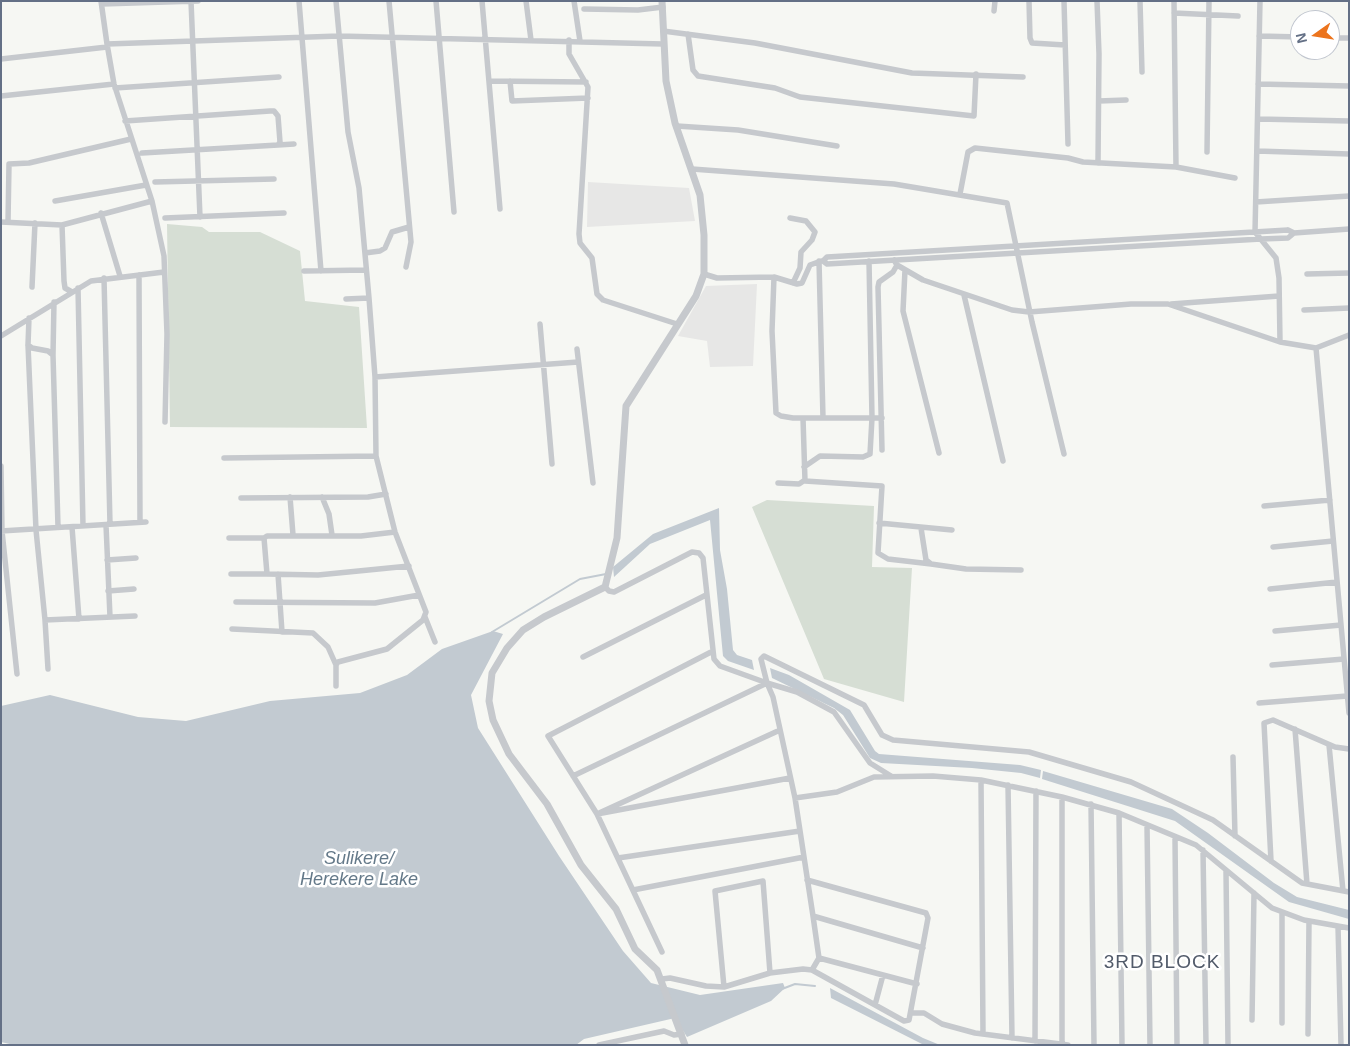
<!DOCTYPE html>
<html>
<head>
<meta charset="utf-8">
<style>
	body { margin:0 }
	#map { position:relative; width:1350px; height:1046px; overflow:hidden; background:#f6f7f3; font-family:Helvetica,sans-serif }
	canvas { display:block }
	.frame { position:absolute; inset:0; border:2px solid #647086; pointer-events:none }
	.north { position:absolute; left:1290px; top:10px; width:50px; height:50px; box-sizing:border-box; background:#fff; border:1px solid #c1c6cf; border-radius:50%; rotate:257deg; font-size:14px; font-weight:700; line-height:20px; text-align:center; color:#647086 }
	.north::after { content:''; display:block; margin:auto; width:18px; height:22px; background:#ec741d; clip-path:polygon(50% 0,100% 100%,50% 72%,0 100%) }
</style>
</head>
<body>
<div id="map">
<canvas width="1350" height="1046"></canvas>
<div class="frame"></div>
<div class="north">N</div>
</div>
<script>
const ctx = document.querySelector('canvas').getContext('2d');
ctx.lineJoin = 'round';
function fillPath(path, color) {
  ctx.fillStyle = color;
  ctx.fill(path, 'evenodd');
}
function toPath(rows) {
  const path = new Path2D();
  for (const r of rows) {
    path.moveTo(r[0], r[1]);
    for (let i = 2; i < r.length; i += 2) path.lineTo(r[i], r[i + 1]);
  }
  return path;
}
function stroke(path, color, width, dash) {
  ctx.strokeStyle = color;
  ctx.lineWidth = width;
  ctx.lineCap = dash ? 'butt' : 'round';
  ctx.setLineDash(dash || []);
  ctx.stroke(path);
}
function label(font, color, halo, rows, align = 'center') {
  ctx.font = font + ' Helvetica,sans-serif';
  ctx.lineWidth = 5;
  ctx.setLineDash([]);
  ctx.textBaseline = 'middle';
  ctx.strokeStyle = halo;
  ctx.fillStyle = color;
  for (const [text, x, y, turn = 0] of rows) {
    ctx.save();
    ctx.translate(x, y);
    ctx.rotate((+turn || 0) * Math.PI / 180);
    ctx.textAlign = isNaN(turn) ? turn : align;
    if (halo) ctx.strokeText(text, 0, 0);
    ctx.fillText(text, 0, 0);
    ctx.restore();
  }
}
const built = toPath([
	[588,182,689,188,695,221,587,227],
	[757,284,753,366,710,367,707,341,678,336,706,286]
]);
const green = toPath([
	[167,224,202,227,209,232,260,232,300,251,305,301,359,307,367,428,170,427],
	[767,500,874,506,872,567,912,568,904,702,824,679,752,507]
]);
const water = toPath([
	[719,508,720,550,727,589,733,650,737,655,752,660,754,670,728,661,723,656,710,520,650,544,614,577,613,567,653,534],
	[493,631,503,634,471,695,478,728,559,856,623,951,651,983,700,995,783,983,785,988,771,1001,687,1037,675,1018,584,1039,576,1045,14,1045,1,1042,1,706,50,695,138,717,186,721,270,701,360,693,407,675,442,649],
	[770,668,789,675,850,710,875,751,879,754,1020,765,1041,770,1040,778,1021,773,972,768,881,763,870,758,843,715,834,708,772,678],
	[1043,771,1172,809,1208,833,1274,883,1297,897,1349,910,1349,919,1289,902,1175,821,1042,779],
	[830,988,923,1038,940,1045,924,1045,831,998]
]);
const stream = toPath([
	[492,632,580,579,606,574],
	[782,989,795,984,815,986]
]);
const minor = toPath([
	[101,1,107,44,339,36,663,44],
	[191,1,200,217],
	[299,1,321,271],
	[336,1,348,132,359,188,369,298,375,377,376,456,395,532,426,612,423,620,387,649,338,662,336,665,336,686],
	[389,1,411,242,406,267],
	[436,1,454,212],
	[482,1,500,209],
	[526,1,531,40],
	[574,1,580,41],
	[1029,1,1030,38,1032,43,1065,45],
	[1064,1,1068,144],
	[1097,1,1099,54,1098,163],
	[1140,1,1142,72],
	[1174,1,1176,167],
	[1260,1,1255,232,1276,258,1279,278,1280,342],
	[102,4,198,1],
	[584,9,638,10,663,7],
	[994,11,995,1],
	[1174,13,1238,16],
	[663,31,755,43,912,73,1023,77],
	[688,34,693,70,698,76,775,88,800,97,974,116,976,74],
	[1259,36,1300,37],
	[1330,38,1349,38],
	[569,40,569,54,588,87,579,234,580,243,592,258,597,294,603,300,677,324],
	[107,44,114,84,152,201,164,256,167,334,165,422],
	[1,59,107,47],
	[489,81,586,82],
	[510,81,512,101,588,98],
	[1258,84,1349,86],
	[115,88,279,77],
	[1,96,114,84],
	[1099,101,1126,100],
	[1258,119,1349,121],
	[125,121,270,111,274,111,278,116,280,142,278,145,142,153],
	[677,126,738,130,837,146],
	[278,145,294,144],
	[1257,151,1349,154],
	[1207,152,1209,1],
	[692,169,894,184,1007,203,1032,322,1064,454],
	[155,182,274,179],
	[960,194,968,152,975,148,1068,158,1083,162,1176,167,1235,178],
	[55,201,146,185],
	[1256,202,1349,196],
	[101,213,120,276],
	[165,218,284,213],
	[790,218,806,221,815,232,812,240,801,252,800,268,793,283],
	[1,222,62,225,152,201],
	[8,222,9,164,29,163,131,139],
	[62,225,64,281,65,288,72,292],
	[1288,230,1294,233,1288,238,1261,239,827,264,823,261,827,257,1288,230],
	[1294,233,1349,229],
	[365,253,380,251,385,248,392,232,409,227],
	[894,260,897,265,923,280,1012,310,1029,312,1131,304,1168,304,1280,342,1316,348,1349,335],
	[819,261,823,418],
	[905,270,903,311,939,453],
	[304,271,366,270],
	[704,274,717,278,774,277,797,284,802,283,810,265,821,261],
	[1307,274,1349,273],
	[139,275,140,522],
	[774,277,772,331,776,413,781,416,793,418,872,418,869,261],
	[104,278,110,524],
	[32,287,35,223],
	[78,288,83,526],
	[964,295,1003,461],
	[346,299,369,298],
	[1171,304,1279,296],
	[1304,310,1349,308],
	[29,318,28,345,36,530,45,620,135,616],
	[540,324,552,464],
	[1,336,91,281,164,272],
	[28,345,32,348,48,351,53,355,58,527],
	[1316,348,1349,713],
	[577,349,593,483],
	[53,355,54,302],
	[375,377,578,362],
	[803,418,805,481,882,486,878,553,888,559,931,564],
	[882,450,878,287,879,282,893,272,897,265],
	[224,458,376,456],
	[1,466,2,531,17,674],
	[804,467,820,456,863,457,870,454,872,418,882,418],
	[778,483,799,484,805,480],
	[290,497,293,535],
	[322,497,329,514,332,535],
	[241,498,368,497,386,494],
	[1264,506,1330,500],
	[879,523,952,530],
	[106,525,110,617],
	[72,527,79,619],
	[921,528,926,560,931,564,966,569,1021,570],
	[1,531,146,522],
	[395,532,361,536,267,536,264,538,267,574,318,575,409,566],
	[229,538,264,538],
	[1273,547,1333,541],
	[107,560,136,558],
	[231,574,267,574],
	[278,574,282,632],
	[605,587,609,591,614,592,692,552,699,553,703,558,714,659,720,666,767,683,773,697,795,798,813,916,819,958,812,970],
	[1270,589,1337,582],
	[108,591,134,589],
	[236,602,375,603,419,595],
	[425,617,435,642],
	[45,620,48,669],
	[232,629,313,633,328,647,336,665],
	[1275,631,1341,625],
	[713,651,548,736,597,814,780,730],
	[583,657,706,595],
	[1272,665,1344,659],
	[767,683,761,659,764,656,864,705,882,735,893,740,1029,752,1131,782,1213,820,1302,883,1349,892],
	[1259,703,1347,696],
	[1295,729,1307,884],
	[1329,745,1343,891],
	[1233,757,1235,836],
	[573,776,767,683,797,692,834,712,870,763,891,776],
	[981,780,983,1034],
	[1008,785,1012,1038],
	[795,798,837,792,874,777,933,776,981,780,1062,797,1119,813,1196,845,1272,908,1304,920,1349,928],
	[1091,804,1094,1045],
	[1119,813,1122,1045],
	[1147,825,1150,1045],
	[1175,837,1177,1045],
	[1203,850,1206,1045],
	[618,858,800,831],
	[1271,861,1264,723,1273,720,1335,747,1349,749],
	[1226,871,1228,1045],
	[633,890,804,857],
	[1282,913,1282,1023],
	[813,916,923,948],
	[1338,926,1341,1045],
	[662,952,597,814,790,778],
	[819,958,917,984],
	[662,979,670,978,706,986,724,987,770,973,803,969,812,970,904,1021,909,1020,928,918,926,913,807,880],
	[724,987,715,891,763,881,770,973],
	[875,1005,883,975],
	[912,1013,924,1013,942,1024,975,1033,1068,1045],
	[1252,1020,1254,893],
	[1308,1034,1309,921],
	[1035,1041,1036,791],
	[1062,1044,1062,797],
	[599,1045,664,1031,674,1035,682,1034]
]);
const tertiary = toPath([
	[662,1,666,81,675,123,700,195,704,235,704,274,696,296,626,406,617,538,605,587,544,617,523,630,507,648,492,673,489,701,493,720,509,754,547,804,581,865,616,909,635,949,657,970,685,1045]
]);
const waterNames = [
	["Sulikere/",359,859],
	["Herekere Lake",359,880]
];
const quarterNames = [
	["3RD BLOCK",1162,963]
];
fillPath(built, '#e7e7e6');
fillPath(green, '#d6ded4');
fillPath(water, '#c2cad1');
stroke(stream, '#c2cad1', 2);
stroke(minor, '#c6c9cd', 5.5);
stroke(tertiary, '#c6c9cd', 7);
label('italic 18px', '#647989', '#fff', waterNames);
ctx.letterSpacing = '1px';
label('19px', '#525b6a', '#fff', quarterNames);
ctx.letterSpacing = '0px';
</script>
</body>
</html>
